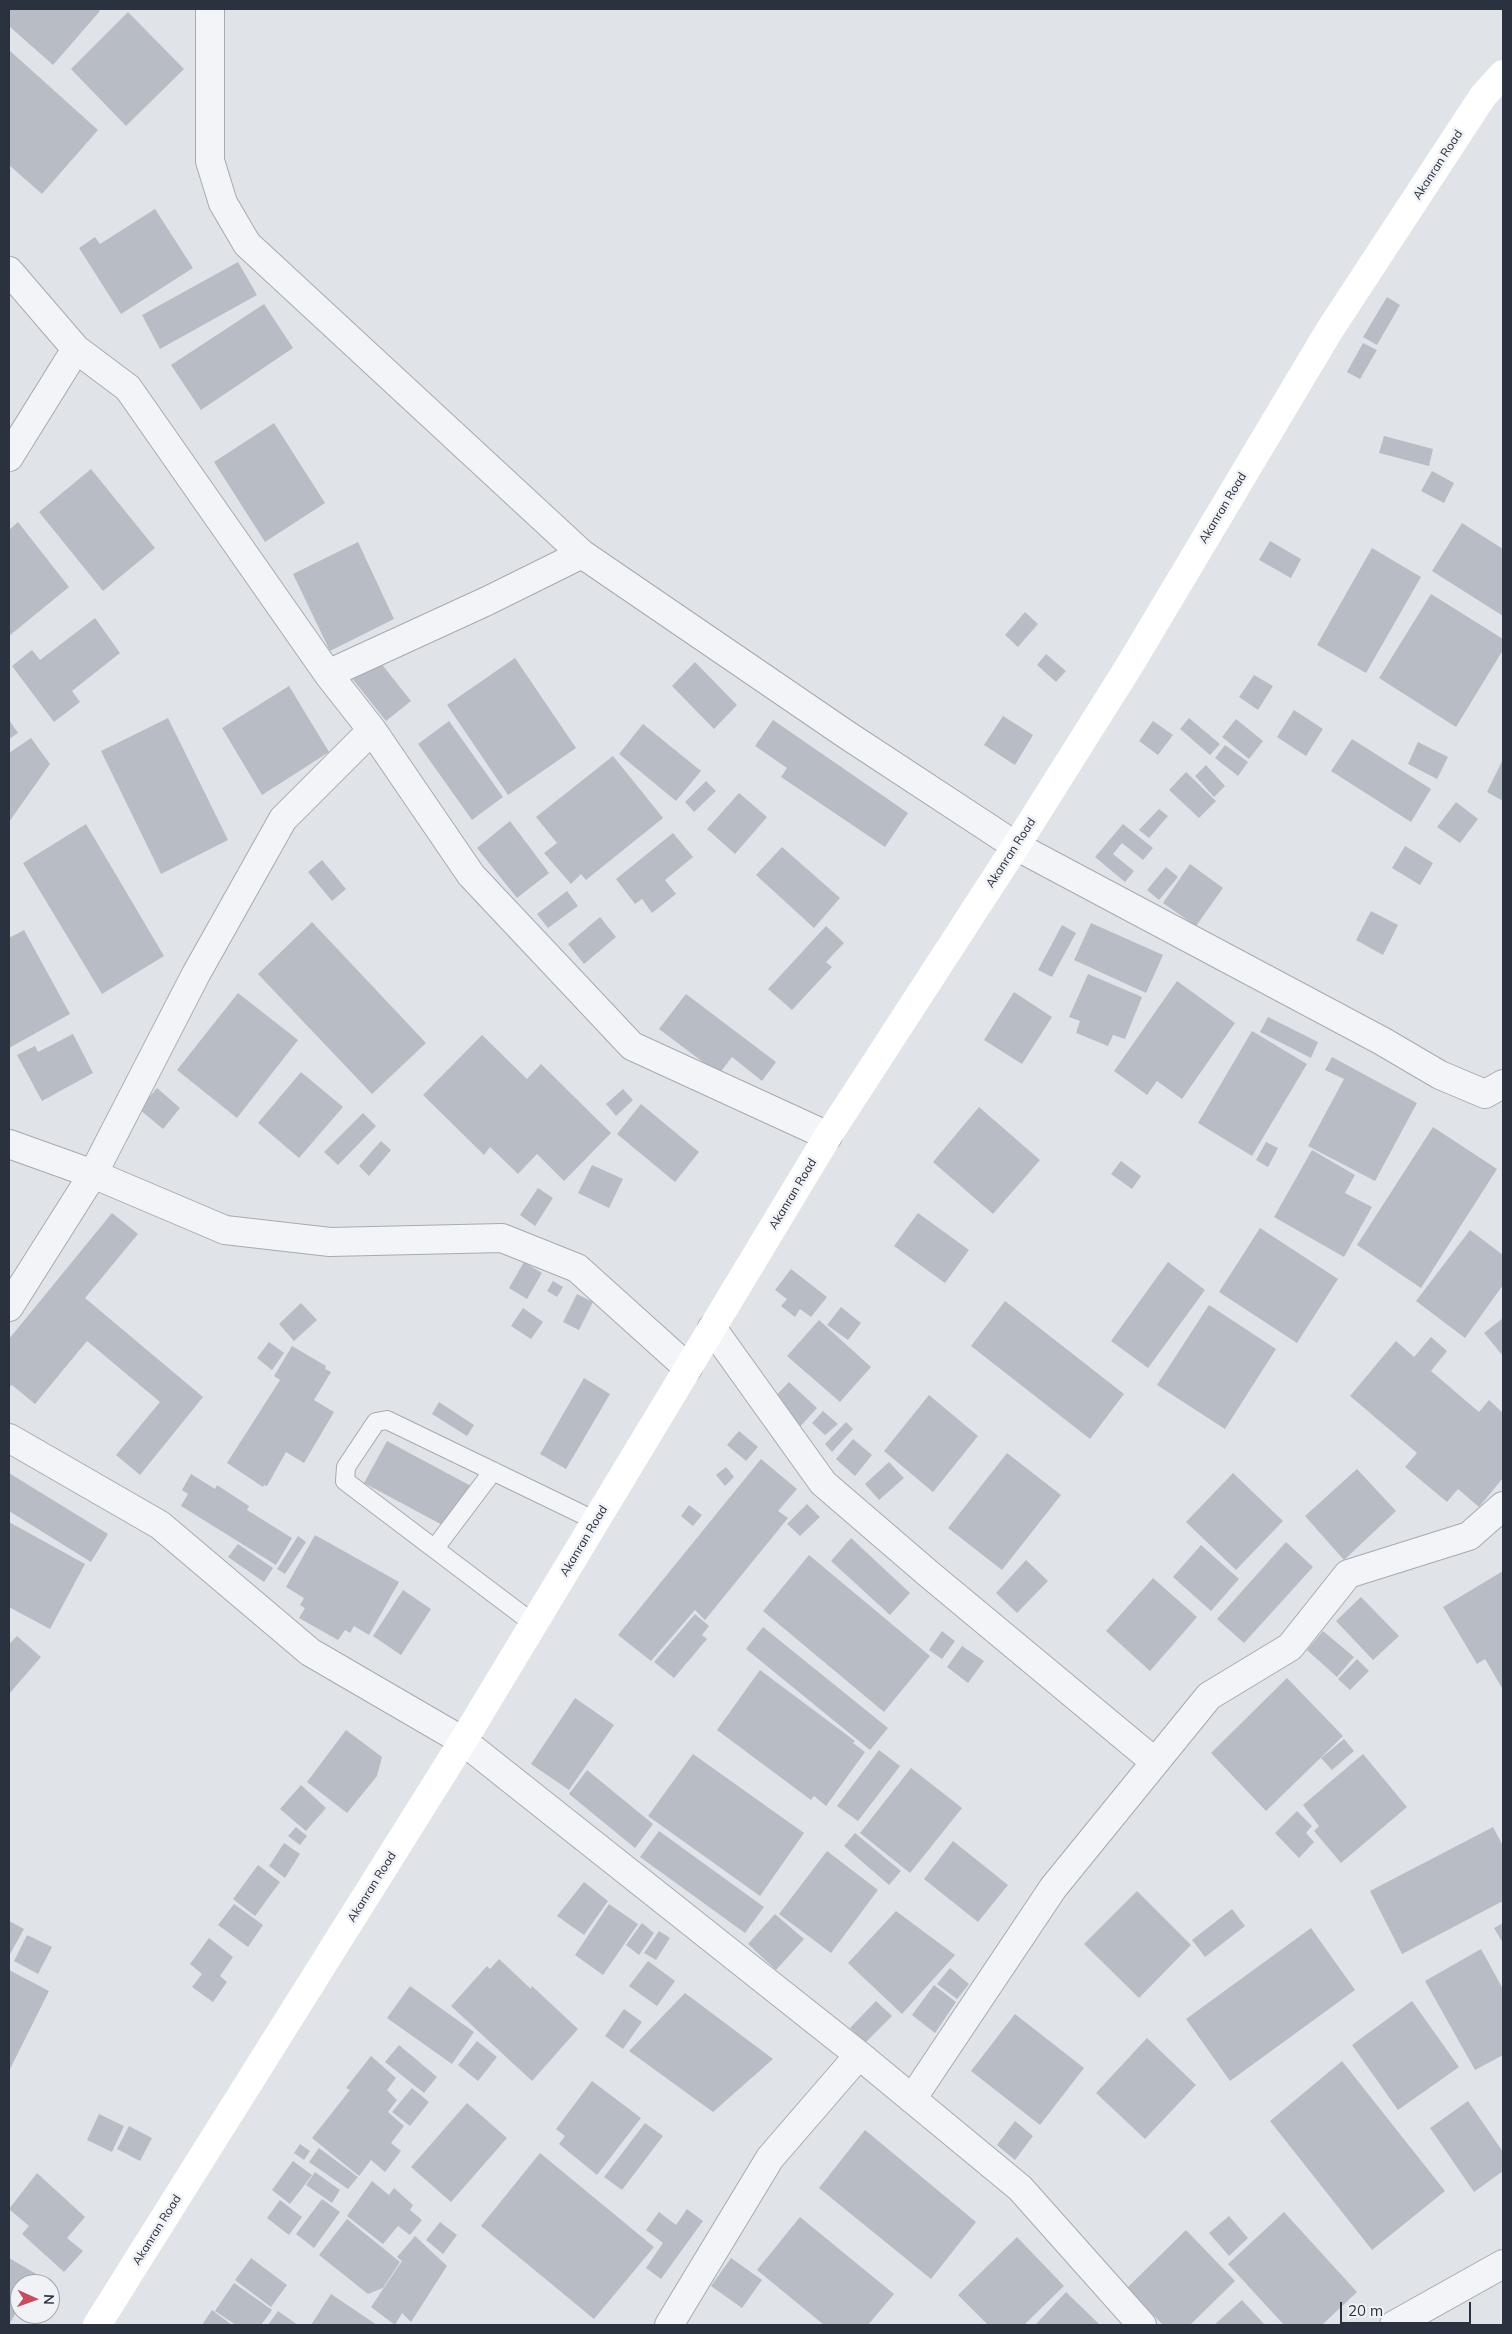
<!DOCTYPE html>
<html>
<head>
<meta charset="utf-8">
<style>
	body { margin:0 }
	#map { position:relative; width:1512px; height:2334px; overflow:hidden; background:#e0e3e8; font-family:Mulish,sans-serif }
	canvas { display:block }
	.frame { position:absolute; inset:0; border:10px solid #2a313f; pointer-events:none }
	.north { position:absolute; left:10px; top:2274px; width:50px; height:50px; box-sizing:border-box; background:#f0f2f6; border:1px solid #a1a5ad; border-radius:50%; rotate:92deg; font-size:14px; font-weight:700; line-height:20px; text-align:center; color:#2a313f }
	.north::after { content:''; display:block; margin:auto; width:18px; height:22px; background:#c64c5e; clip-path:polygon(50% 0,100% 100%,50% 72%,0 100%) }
	.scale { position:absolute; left:1340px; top:2302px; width:131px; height:22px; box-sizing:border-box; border:2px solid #2a313f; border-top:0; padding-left:6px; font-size:15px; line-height:18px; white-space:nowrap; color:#2a313f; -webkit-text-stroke:4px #f0f2f6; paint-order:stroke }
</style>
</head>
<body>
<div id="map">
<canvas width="1512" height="2334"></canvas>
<div class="frame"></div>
<div class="north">N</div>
<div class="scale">20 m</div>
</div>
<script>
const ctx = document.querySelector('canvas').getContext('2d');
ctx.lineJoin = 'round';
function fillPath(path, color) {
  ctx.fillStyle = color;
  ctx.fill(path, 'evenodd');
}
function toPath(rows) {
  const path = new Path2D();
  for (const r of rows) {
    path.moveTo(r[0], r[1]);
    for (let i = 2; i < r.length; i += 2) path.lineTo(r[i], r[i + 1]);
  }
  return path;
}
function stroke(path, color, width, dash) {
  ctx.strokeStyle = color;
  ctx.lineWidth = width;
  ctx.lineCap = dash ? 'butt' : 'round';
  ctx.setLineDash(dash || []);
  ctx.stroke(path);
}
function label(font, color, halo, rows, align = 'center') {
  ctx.font = font + ' Mulish,sans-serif';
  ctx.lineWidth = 5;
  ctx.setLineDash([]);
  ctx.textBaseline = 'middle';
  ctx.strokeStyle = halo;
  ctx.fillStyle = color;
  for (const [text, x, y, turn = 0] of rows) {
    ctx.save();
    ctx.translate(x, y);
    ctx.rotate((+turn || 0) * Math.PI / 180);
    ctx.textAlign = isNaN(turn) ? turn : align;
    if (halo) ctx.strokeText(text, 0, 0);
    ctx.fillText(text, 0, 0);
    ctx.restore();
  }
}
const building = toPath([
	[9,9,98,9,100,11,53,65,9,26],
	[128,12,184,69,126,126,71,69],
	[9,50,98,130,42,194,9,165],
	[155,209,193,268,121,314,79,248,95,237,100,244],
	[238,262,257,295,160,349,142,315],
	[1387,297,1400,305,1377,345,1363,337],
	[264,304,293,348,201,410,171,365],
	[1363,343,1377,350,1360,379,1347,372],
	[274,423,325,503,265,542,214,462],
	[1384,436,1433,449,1429,466,1379,453],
	[91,469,155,548,103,591,39,512],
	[1432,471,1454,483,1444,503,1421,491],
	[18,522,69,587,9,636,9,530],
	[1462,523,1503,549,1503,616,1432,571],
	[1270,541,1301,559,1291,578,1259,560],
	[358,542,394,619,330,651,293,574],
	[1372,548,1421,577,1366,673,1317,645],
	[1431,594,1503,639,1503,650,1456,727,1379,678],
	[1025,612,1038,624,1018,647,1005,635],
	[95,618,120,653,72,691,80,702,54,722,12,666,32,650,40,660],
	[1046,654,1066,671,1056,682,1037,665],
	[376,657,411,701,386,721,351,677],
	[515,658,576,748,508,795,447,705],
	[695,662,737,705,714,729,672,686],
	[1254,675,1273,686,1258,710,1239,697],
	[289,686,329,752,262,795,222,728],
	[1294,710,1323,729,1306,756,1277,737],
	[1003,716,1033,735,1015,765,984,745],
	[168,718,228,840,161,874,101,751],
	[1189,718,1220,744,1210,755,1180,729],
	[1236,719,1263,741,1249,759,1222,737],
	[9,720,18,733,9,739],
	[773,720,908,813,885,847,781,777,787,768,755,746],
	[449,721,503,797,472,820,418,744],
	[1153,721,1173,735,1158,755,1139,741],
	[643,724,701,771,676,801,619,754],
	[31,738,50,764,9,822,9,753],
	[1352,739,1431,789,1411,822,1331,771],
	[1418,742,1448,757,1437,779,1408,764],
	[1225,745,1248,762,1238,776,1215,758],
	[613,756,663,818,586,880,581,874,571,884,544,853,557,843,536,817],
	[1503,759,1503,801,1487,792],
	[1206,765,1225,786,1214,797,1195,776],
	[1186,772,1216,801,1199,818,1169,790],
	[706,781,716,791,694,812,685,802],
	[739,793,767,817,735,854,707,829],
	[1456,802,1478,819,1460,843,1437,827],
	[1159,809,1168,816,1149,838,1139,830],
	[510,821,549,873,517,898,477,848],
	[86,824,164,956,102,994,23,863],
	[1123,824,1153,848,1143,860,1122,843,1113,854,1134,871,1125,882,1095,857],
	[673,833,693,857,665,880,676,894,652,913,642,899,635,904,616,879],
	[1405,846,1433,863,1420,885,1392,868],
	[782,847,840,898,814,928,756,875],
	[322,860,346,889,332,901,308,872],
	[1190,864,1223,888,1196,926,1163,903],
	[1166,867,1178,877,1159,900,1147,890],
	[567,891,578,906,548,928,537,914],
	[1371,911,1398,925,1383,955,1356,940],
	[600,917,616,937,584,964,568,944],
	[312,922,426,1043,372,1094,258,974],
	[1091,923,1163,955,1146,993,1074,960],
	[1062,925,1076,933,1052,977,1038,970],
	[826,926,844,943,826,962,832,967,792,1010,768,989],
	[24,930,70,1014,9,1048,9,938],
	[1088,974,1142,997,1125,1039,1113,1035,1108,1046,1076,1033,1080,1021,1069,1017],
	[1177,981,1235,1023,1182,1099,1157,1081,1147,1095,1114,1071],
	[1014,992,1052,1017,1022,1064,984,1040],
	[238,993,298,1040,237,1118,177,1070],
	[686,994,776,1062,762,1081,732,1057,719,1074,659,1029],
	[1268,1017,1318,1042,1311,1058,1260,1032],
	[1252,1031,1307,1064,1252,1156,1198,1123],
	[73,1034,93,1073,42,1101,17,1055,35,1046,38,1052],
	[482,1035,527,1079,541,1064,611,1133,564,1181,537,1154,518,1174,490,1147,484,1155,423,1095],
	[1332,1057,1417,1103,1375,1181,1308,1146,1344,1079,1325,1070],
	[301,1072,343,1107,299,1158,258,1123],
	[157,1088,180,1108,163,1129,139,1109],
	[623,1089,633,1100,616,1116,606,1104],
	[641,1104,699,1152,675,1182,617,1134],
	[979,1107,1040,1160,993,1214,933,1162],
	[363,1113,376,1126,338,1165,324,1152],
	[1433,1127,1497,1169,1421,1288,1357,1245],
	[381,1141,391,1150,369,1176,359,1166],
	[1266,1142,1278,1148,1268,1167,1256,1160],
	[1312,1150,1355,1175,1345,1193,1372,1207,1344,1257,1274,1217],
	[1121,1161,1141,1176,1132,1189,1111,1174],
	[592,1165,623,1179,609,1208,578,1193],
	[538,1188,553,1198,535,1226,520,1215],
	[112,1213,138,1234,85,1298,203,1397,140,1475,116,1455,160,1402,87,1341,35,1404,12,1385,9,1387,9,1339],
	[918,1213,969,1250,945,1283,894,1246],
	[1260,1228,1338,1279,1297,1343,1219,1292],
	[1470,1230,1503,1255,1503,1285,1465,1338,1416,1301],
	[524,1262,542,1273,527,1299,509,1288],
	[1168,1262,1205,1290,1148,1368,1111,1341],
	[791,1269,827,1297,811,1317,800,1309,795,1317,781,1306,787,1299,775,1290],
	[553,1281,563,1287,557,1297,547,1291],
	[577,1294,593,1302,579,1330,563,1322],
	[1005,1301,1124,1394,1090,1439,971,1346],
	[301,1303,317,1320,294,1341,279,1324],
	[1209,1305,1276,1349,1225,1429,1157,1385],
	[841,1307,861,1323,848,1340,827,1325],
	[523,1308,543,1322,531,1339,511,1326],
	[1503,1318,1503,1356,1484,1333],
	[819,1320,871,1367,840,1402,787,1356],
	[1431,1337,1447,1351,1431,1371,1479,1412,1489,1400,1503,1413,1503,1478,1479,1507,1458,1489,1447,1502,1405,1467,1417,1453,1350,1396,1396,1341,1414,1357],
	[269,1342,284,1353,272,1370,257,1358],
	[292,1346,326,1366,325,1369,331,1372,314,1400,334,1412,304,1463,286,1452,267,1486,264,1485,263,1487,227,1463,280,1380,274,1376],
	[584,1378,610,1394,566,1469,540,1454],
	[789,1382,817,1408,798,1429,770,1402],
	[929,1395,978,1436,933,1492,884,1451],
	[439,1402,474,1425,467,1436,432,1414],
	[823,1411,838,1424,825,1435,812,1423],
	[846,1422,853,1429,832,1452,825,1444],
	[739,1431,758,1447,746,1461,727,1445],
	[853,1439,872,1455,855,1476,836,1459],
	[387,1441,471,1486,448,1528,364,1483],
	[1007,1453,1061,1495,1002,1570,948,1528],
	[761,1459,797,1489,778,1511,788,1518,705,1620,695,1610,651,1661,618,1635],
	[889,1462,904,1478,879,1500,865,1484],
	[726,1467,734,1477,725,1486,716,1475],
	[1357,1469,1396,1511,1344,1560,1305,1516],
	[9,1473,108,1534,91,1562,9,1511],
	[1233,1473,1283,1521,1236,1570,1186,1522],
	[191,1474,215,1489,217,1485,249,1506,247,1510,292,1538,276,1565,181,1506,188,1494,182,1490],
	[807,1504,820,1517,800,1536,787,1524],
	[689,1505,702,1515,693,1526,681,1516],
	[9,1522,85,1564,50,1629,9,1607],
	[315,1535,399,1582,369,1635,354,1626,350,1633,345,1630,338,1640,299,1618,305,1608,300,1605,304,1598,286,1587],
	[298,1536,306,1542,285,1574,277,1569],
	[851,1538,910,1593,890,1615,831,1561],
	[1286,1542,1313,1567,1244,1643,1217,1619],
	[238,1544,273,1568,264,1582,228,1557],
	[1201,1545,1239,1579,1211,1611,1173,1577],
	[809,1555,930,1656,884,1712,763,1611],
	[1026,1560,1048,1581,1017,1613,996,1593],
	[1503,1571,1503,1687,1502,1688,1485,1659,1477,1664,1443,1607],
	[1153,1578,1197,1617,1150,1671,1106,1631],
	[403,1590,431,1609,401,1655,373,1636],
	[1361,1597,1399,1636,1373,1660,1336,1621],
	[695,1614,709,1626,702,1635,707,1639,674,1678,654,1662],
	[763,1627,888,1728,870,1750,746,1649],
	[942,1631,955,1641,942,1659,929,1650],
	[1323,1631,1354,1657,1337,1677,1307,1650],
	[17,1636,41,1657,9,1694,9,1644],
	[962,1646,984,1661,968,1683,947,1667],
	[1357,1659,1369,1671,1350,1690,1338,1679],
	[760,1670,855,1741,853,1743,865,1752,826,1806,814,1796,811,1800,717,1730],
	[1287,1678,1343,1736,1266,1811,1211,1753],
	[575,1698,614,1725,569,1790,531,1764],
	[346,1730,382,1757,377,1776,347,1813,307,1782],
	[1344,1739,1354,1751,1332,1770,1321,1758],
	[879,1750,900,1766,858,1821,837,1806],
	[693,1754,804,1833,760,1896,648,1816],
	[1363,1754,1407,1807,1341,1863,1314,1831,1319,1826,1303,1805],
	[911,1768,962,1808,910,1873,860,1833],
	[587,1770,653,1824,635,1848,569,1794],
	[301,1785,326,1808,306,1831,280,1809],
	[1297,1811,1312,1826,1306,1833,1314,1842,1299,1858,1275,1833],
	[296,1827,307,1836,300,1845,288,1836],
	[1493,1827,1503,1846,1503,1901,1402,1954,1370,1891],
	[659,1831,764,1907,745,1933,640,1857],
	[855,1833,901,1871,889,1885,844,1846],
	[953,1841,1008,1885,978,1922,924,1879],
	[284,1843,300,1854,285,1878,269,1866],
	[827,1851,878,1890,831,1953,779,1914],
	[258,1865,280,1882,255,1916,233,1899],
	[584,1882,608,1901,584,1935,557,1916],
	[1137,1891,1191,1945,1139,1998,1084,1944],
	[234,1904,263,1925,248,1947,218,1925],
	[609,1904,638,1924,603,1975,575,1955],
	[1232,1909,1245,1926,1205,1957,1192,1940],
	[896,1911,955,1955,902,2014,848,1963],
	[775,1914,804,1939,776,1970,748,1944],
	[9,1921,24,1929,9,1956],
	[642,1923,654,1933,639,1955,626,1945],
	[1503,1923,1503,1943,1494,1928],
	[1311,1928,1355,1990,1230,2081,1186,2019],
	[659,1931,670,1938,656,1960,644,1953],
	[27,1935,52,1947,38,1974,14,1961],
	[209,1938,233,1957,220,1976,227,1982,213,2002,192,1987,202,1974,190,1964],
	[1481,1949,1503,1989,1503,2055,1475,2070,1425,1981],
	[499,1959,531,1989,532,1986,578,2029,532,2081,451,2006,487,1966,490,1969],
	[648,1961,675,1981,657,2006,629,1986],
	[950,1968,969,1984,957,1999,937,1984],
	[9,1970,49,1991,9,2071],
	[934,1985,956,2002,935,2033,912,2015],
	[410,1986,474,2032,452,2064,387,2018],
	[685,1993,773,2059,713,2112,629,2051],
	[876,2001,892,2016,865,2043,850,2028],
	[1412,2001,1459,2067,1398,2110,1352,2045],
	[624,2009,642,2022,623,2049,605,2036],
	[1015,2014,1084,2068,1040,2125,971,2071],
	[1147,2038,1196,2085,1145,2139,1096,2093],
	[477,2041,497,2057,478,2081,458,2065],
	[399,2045,437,2077,424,2093,385,2062],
	[371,2056,396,2078,387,2090,397,2100,388,2112,404,2126,391,2143,401,2151,385,2172,371,2160,359,2176,312,2138,350,2090,346,2088],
	[1342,2061,1445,2191,1372,2250,1270,2121],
	[592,2081,641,2118,597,2175,559,2144,565,2136,556,2129],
	[412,2088,429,2102,410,2126,392,2112],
	[1468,2101,1503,2152,1503,2171,1474,2192,1430,2128],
	[467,2103,507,2138,451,2202,411,2167],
	[99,2114,124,2126,112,2152,87,2140],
	[1015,2121,1033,2136,1015,2160,997,2145],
	[645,2123,663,2136,622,2190,604,2177],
	[129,2126,152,2138,140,2161,117,2149],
	[865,2130,976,2222,931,2279,819,2188],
	[300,2144,310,2151,304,2160,294,2153],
	[319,2148,358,2177,348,2189,309,2162],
	[540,2153,654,2247,594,2319,481,2226],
	[293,2161,312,2175,290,2204,272,2190],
	[315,2172,340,2190,332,2203,306,2185],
	[37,2173,85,2217,67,2238,83,2251,64,2272,22,2234,29,2226,9,2209],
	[372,2181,389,2195,394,2188,413,2205,410,2210,422,2220,410,2235,398,2226,383,2244,347,2216],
	[322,2199,340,2212,314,2248,296,2234],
	[280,2200,302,2217,289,2235,267,2218],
	[687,2209,703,2221,661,2279,646,2268,663,2243,646,2230,659,2212,676,2225],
	[1284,2212,1357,2292,1322,2325,1284,2325,1228,2264],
	[1229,2216,1248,2238,1229,2256,1209,2233],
	[800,2217,894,2294,868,2325,824,2325,757,2270],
	[347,2219,400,2262,383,2288,368,2294,319,2255],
	[440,2222,457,2235,443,2254,426,2240],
	[1186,2230,1235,2281,1190,2325,1163,2325,1127,2288],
	[415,2236,447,2266,411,2322,402,2313,395,2325,371,2307,402,2261,397,2257],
	[1017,2237,1064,2286,1024,2325,988,2325,958,2295],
	[9,2258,38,2275,33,2284,20,2284,20,2306,9,2325],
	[251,2258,287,2285,271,2307,235,2280],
	[731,2258,762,2280,742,2308,711,2286],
	[234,2283,272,2310,261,2325,236,2325,215,2311],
	[1066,2292,1100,2325,1035,2325],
	[331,2294,377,2325,311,2325],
	[1242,2300,1265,2325,1214,2325],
	[212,2310,232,2325,202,2325],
	[278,2311,298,2325,268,2325]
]);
const service = toPath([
	[435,1548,493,1471],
	[534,1624,345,1481,346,1467,376,1422,387,1420,596,1521]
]);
const minor = toPath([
	[210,9,210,161,223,203,247,244,582,554,847,735,1016,846,1382,1041,1440,1075,1485,1094,1503,1084],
	[9,271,76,349,128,388,328,674,372,730,471,875,632,1046,828,1136],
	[9,457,76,349],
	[328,674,487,601,582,554],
	[9,1144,93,1174,225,1230,330,1242,502,1238,577,1268,688,1368],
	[9,1307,93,1174,196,974,283,819,372,730],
	[712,1328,823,1483,930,1575,1155,1762],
	[9,1438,160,1525,310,1652,463,1741,859,2055,1020,2188,1142,2325],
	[912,2099,1053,1888,1209,1696,1290,1647,1348,1574,1469,1536,1503,1506],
	[669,2325,770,2158,859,2055],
	[1394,2325,1503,2264]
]);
const secondary = toPath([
	[97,2325,463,1741,828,1136,1016,846,1128,668,1329,331,1483,96,1503,74]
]);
const streetNames = [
	["Akanran Road",1438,165,-57],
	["Akanran Road",1223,508,-59],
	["Akanran Road",1011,853,-57],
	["Akanran Road",793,1194,-59],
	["Akanran Road",584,1541,-59],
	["Akanran Road",372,1887,-58],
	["Akanran Road",157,2230,-58]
];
fillPath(building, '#b8bdc5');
stroke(service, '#a6aab2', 20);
stroke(minor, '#a6aab2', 30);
stroke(service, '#f3f4f7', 18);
stroke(minor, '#f3f4f7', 28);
stroke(secondary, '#fff', 28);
label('12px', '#2a313f', '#f0f2f6', streetNames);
</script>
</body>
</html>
